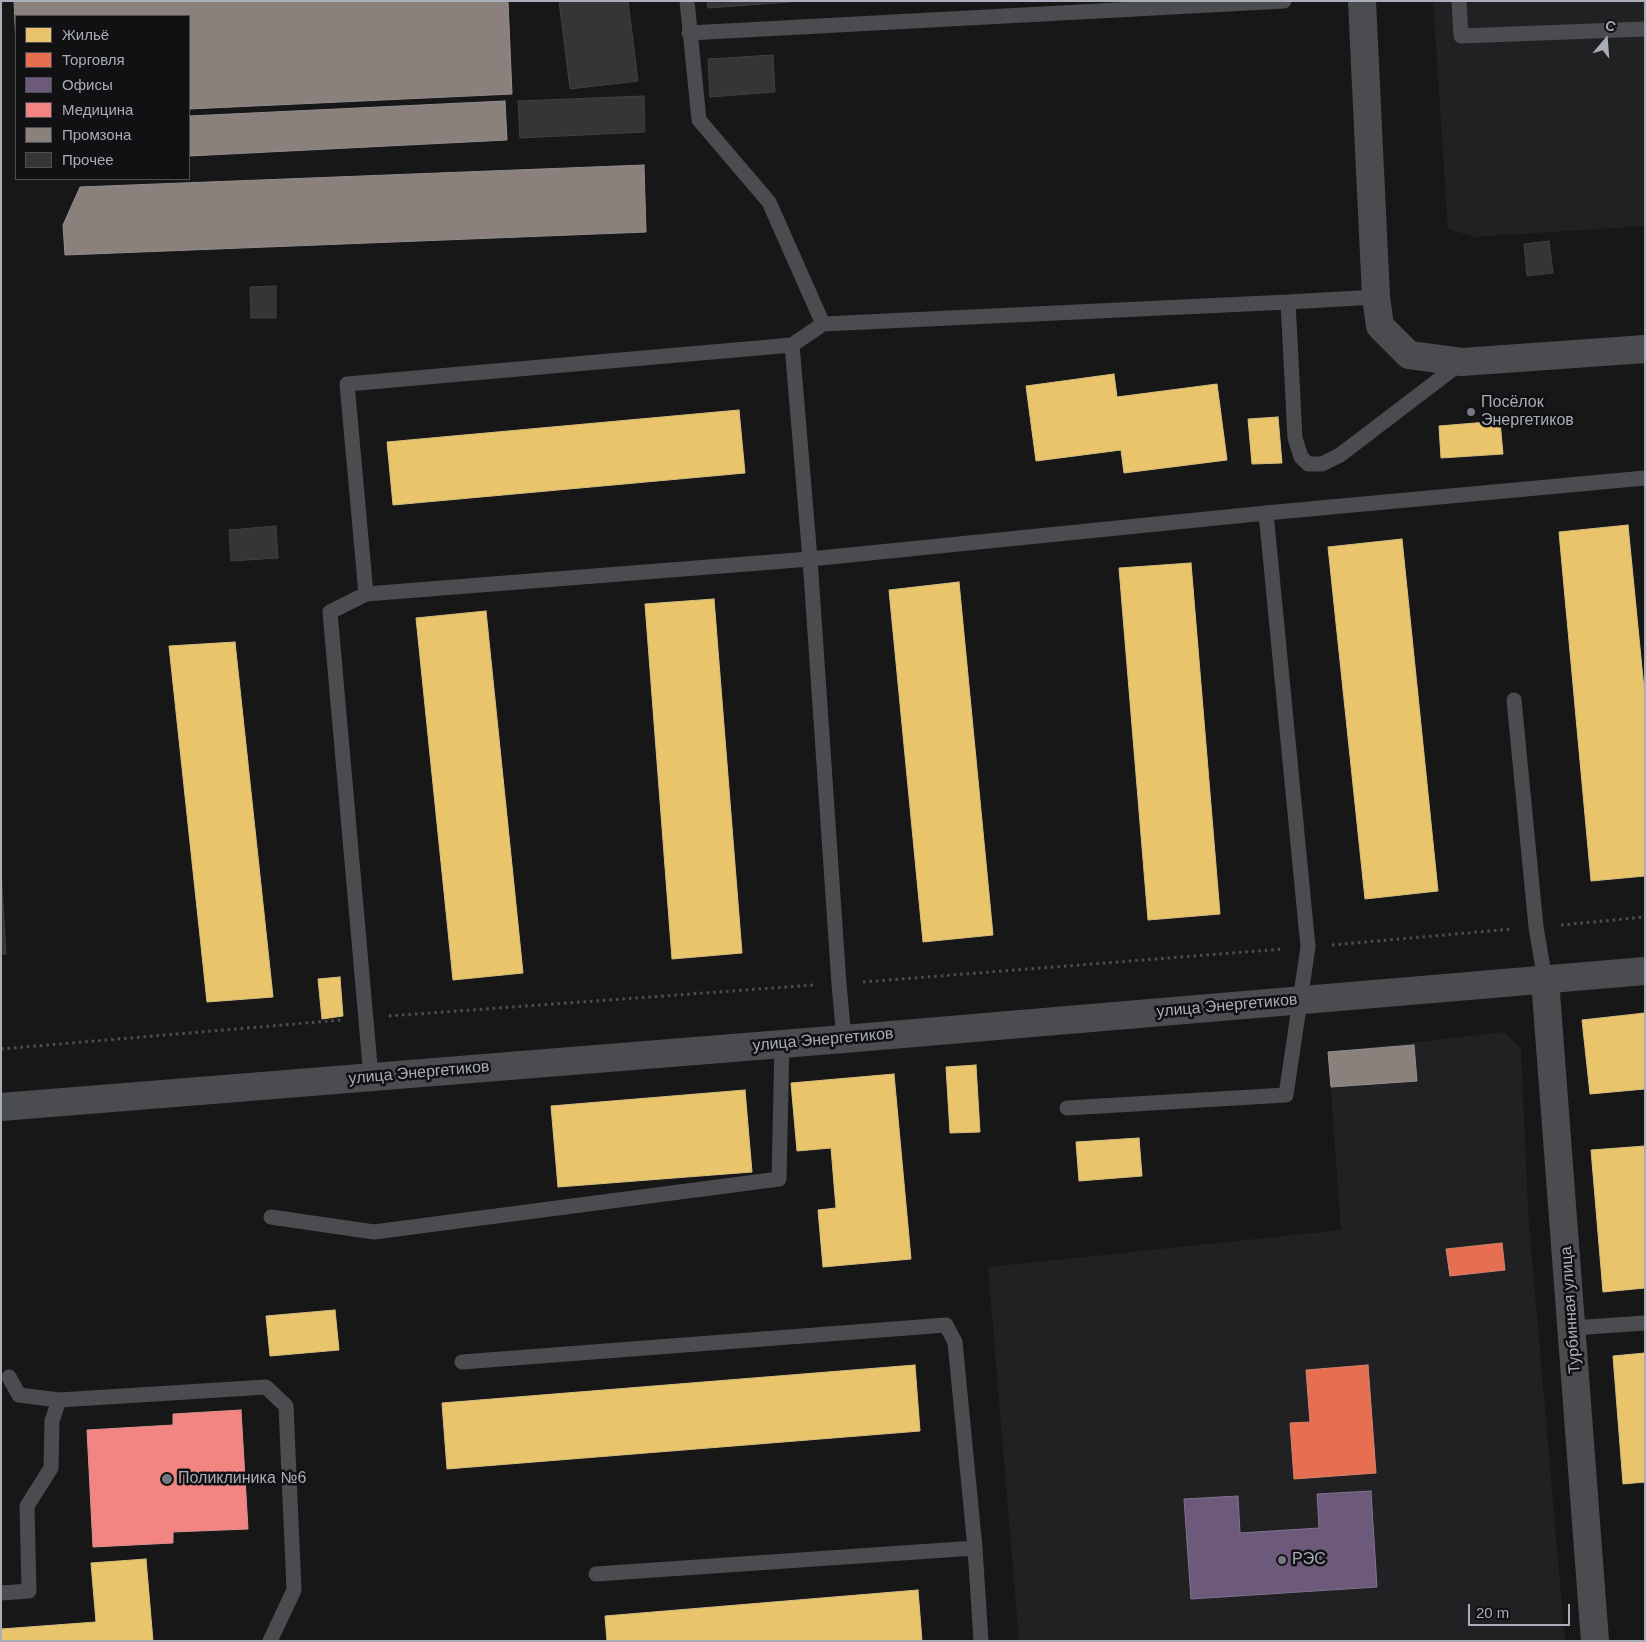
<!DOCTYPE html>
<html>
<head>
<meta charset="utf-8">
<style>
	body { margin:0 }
	#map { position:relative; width:1646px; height:1642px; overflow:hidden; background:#171717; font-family:Arial,sans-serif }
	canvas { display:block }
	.frame { position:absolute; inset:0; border:2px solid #a8adb8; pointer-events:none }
	.legend { position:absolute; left:15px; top:15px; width:175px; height:165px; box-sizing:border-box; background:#111113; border:1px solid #4d4f55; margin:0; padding:6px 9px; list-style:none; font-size:15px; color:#a8adb8 }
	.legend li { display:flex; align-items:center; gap:10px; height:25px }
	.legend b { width:25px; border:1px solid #4d4f55 }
	.north { position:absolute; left:1581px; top:15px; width:50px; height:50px; -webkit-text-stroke:4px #111113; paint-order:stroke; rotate:18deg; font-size:14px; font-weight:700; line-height:20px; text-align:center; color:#a8adb8 }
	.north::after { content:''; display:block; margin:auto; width:18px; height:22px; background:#a8adb8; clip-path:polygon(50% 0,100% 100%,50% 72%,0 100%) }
	.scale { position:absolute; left:1468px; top:1604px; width:102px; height:22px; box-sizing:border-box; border:2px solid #a8adb8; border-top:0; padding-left:6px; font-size:15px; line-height:18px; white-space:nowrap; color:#a8adb8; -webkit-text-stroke:4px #111113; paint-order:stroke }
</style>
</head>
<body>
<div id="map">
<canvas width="1646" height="1642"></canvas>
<div class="frame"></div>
<ul class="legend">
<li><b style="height:14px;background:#e9c46a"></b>Жильё</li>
<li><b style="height:14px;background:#e76f51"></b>Торговля</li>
<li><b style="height:14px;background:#6d597a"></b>Офисы</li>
<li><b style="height:14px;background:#f28482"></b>Медицина</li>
<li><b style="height:14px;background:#8a817c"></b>Промзона</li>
<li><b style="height:14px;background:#353536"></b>Прочее</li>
</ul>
<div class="north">С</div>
<div class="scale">20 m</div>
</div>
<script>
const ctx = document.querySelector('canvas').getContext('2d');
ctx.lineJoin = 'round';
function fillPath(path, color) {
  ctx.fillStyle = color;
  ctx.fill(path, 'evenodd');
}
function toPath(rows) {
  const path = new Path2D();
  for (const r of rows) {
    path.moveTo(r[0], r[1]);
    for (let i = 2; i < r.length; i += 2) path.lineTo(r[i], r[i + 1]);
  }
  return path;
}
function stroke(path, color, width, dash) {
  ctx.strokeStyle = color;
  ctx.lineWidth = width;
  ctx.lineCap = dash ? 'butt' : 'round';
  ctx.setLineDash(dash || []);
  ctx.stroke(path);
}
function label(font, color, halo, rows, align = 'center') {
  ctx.font = font + ' Arial,sans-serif';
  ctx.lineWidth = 5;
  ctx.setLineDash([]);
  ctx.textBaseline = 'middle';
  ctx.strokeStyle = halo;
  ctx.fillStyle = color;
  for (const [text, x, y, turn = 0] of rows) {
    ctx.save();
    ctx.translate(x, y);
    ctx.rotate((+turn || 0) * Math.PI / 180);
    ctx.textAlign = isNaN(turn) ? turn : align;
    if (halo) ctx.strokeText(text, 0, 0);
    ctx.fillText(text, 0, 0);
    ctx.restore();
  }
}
const built = toPath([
	[1433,1,1645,1,1645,226,1474,237,1448,229],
	[1505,1032,1521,1049,1528,1211,1565,1641,1019,1641,988,1267,1341,1230,1328,1052]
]);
const homes = toPath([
	[1114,374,1117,397,1217,384,1227,460,1124,473,1121,450,1036,461,1026,386,1114,374],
	[739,410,745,473,393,505,387,442,739,410],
	[1278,417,1282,463,1252,464,1248,419,1278,417],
	[1500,421,1503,454,1441,458,1439,426,1500,421],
	[1628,525,1645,699,1645,876,1591,881,1559,532,1628,525],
	[1402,539,1438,891,1365,899,1328,547,1402,539],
	[1191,563,1220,914,1148,920,1119,568,1191,563],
	[959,582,993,935,923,942,889,590,959,582],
	[714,599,742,953,672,959,645,604,714,599],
	[486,611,523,973,453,980,416,618,486,611],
	[235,642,273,997,207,1002,169,646,235,642],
	[340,977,343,1016,322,1019,318,979,340,977],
	[1645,1013,1645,1089,1590,1094,1582,1020,1645,1013],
	[976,1065,980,1132,950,1133,946,1067,976,1065],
	[894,1074,911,1259,823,1267,818,1210,836,1208,831,1148,797,1151,791,1083,894,1074],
	[745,1090,752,1172,558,1187,551,1106,745,1090],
	[1139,1138,1142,1176,1079,1181,1076,1142,1139,1138],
	[1645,1146,1645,1288,1603,1292,1591,1150,1645,1146],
	[335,1310,339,1350,270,1356,266,1316,335,1310],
	[1645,1353,1645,1482,1623,1484,1613,1356,1645,1353],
	[915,1365,920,1431,447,1469,442,1403,915,1365],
	[146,1559,153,1641,1,1641,1,1629,96,1622,91,1563,146,1559],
	[918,1590,922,1641,607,1641,605,1616,918,1590]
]);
const shops = toPath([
	[1502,1243,1505,1270,1450,1276,1446,1249,1502,1243],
	[1368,1365,1376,1473,1294,1479,1290,1423,1310,1422,1306,1370,1368,1365]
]);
const offices = toPath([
	[1371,1491,1377,1587,1191,1599,1184,1499,1238,1496,1240,1533,1319,1528,1317,1494,1371,1491]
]);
const health = toPath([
	[241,1410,248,1529,173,1532,173,1543,93,1547,87,1430,173,1425,173,1414,241,1410]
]);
const industry = toPath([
	[14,1,508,1,512,94,189,109,189,16,16,16,16,45,14,1],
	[505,101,507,140,189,156,189,116,505,101],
	[644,165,646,232,65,255,63,225,80,187,644,165],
	[1414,1045,1417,1081,1331,1087,1328,1052,1414,1045]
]);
const building = toPath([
	[559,1,628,1,638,81,570,89,559,1],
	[707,1,803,1,708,8,707,1],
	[773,55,775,92,710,97,708,59,773,55],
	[644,96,645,132,520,138,518,101,644,96],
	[1549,241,1553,273,1527,276,1524,244,1549,241],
	[276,286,276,318,251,318,250,287,276,286],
	[276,526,278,558,231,561,229,530,276,526],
	[1,868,6,954,1,954,1,868]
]);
const path = toPath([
	[1561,925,1645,917],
	[1332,945,1512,929],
	[863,982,1283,949],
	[389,1016,814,985],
	[1,1049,341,1020]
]);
const lane = toPath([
	[687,1,699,120,769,202,823,324,792,345,810,559,839,984,844,1039],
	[1459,1,1461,36,1645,29],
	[689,33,1284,1],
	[1376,297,1288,302,1295,438,1301,457,1308,464,1322,464,1340,455,1462,362],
	[366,594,347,384,792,345,823,324,1288,302],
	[1514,700,1536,927,1545,980],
	[371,1077,330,612,366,594,810,559,1266,513,1645,478],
	[1067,1108,1286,1095,1308,947,1266,513],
	[271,1217,374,1232,779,1179,782,1043],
	[1572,1328,1645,1323],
	[462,1362,946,1325,955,1342,975,1548,981,1641],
	[9,1377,19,1395,59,1400],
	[596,1574,975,1548],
	[1,1593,29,1591,27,1506,51,1468,52,1421,59,1400,266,1387,286,1406,294,1590,270,1641]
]);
const street = toPath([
	[1362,1,1376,297,1380,326,1409,355,1462,362,1645,349],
	[1545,980,1595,1641],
	[1,1107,844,1039,1645,971]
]);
const markers = [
	[1471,412,5,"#757880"],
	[167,1479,6,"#757880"],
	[1282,1560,5,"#757880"]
];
const poiNames = [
	["Посёлок",1481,403],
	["Энергетиков",1481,421],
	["Поликлиника №6",178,1479],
	["РЭС",1292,1560]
];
const streetNames = [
	["улица Энергетиков",1227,1006,-5],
	["улица Энергетиков",823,1040,-5],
	["улица Энергетиков",419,1073,-5],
	["Турбинная улица",1571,1310,-94]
];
fillPath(built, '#212123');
fillPath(homes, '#e9c46a');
stroke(homes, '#d6bd81', 1);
fillPath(shops, '#e76f51');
stroke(shops, '#d48270', 1);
fillPath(offices, '#6d597a');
stroke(offices, '#7f728d', 1);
fillPath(health, '#f28482');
stroke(health, '#dc9092', 1);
fillPath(industry, '#8a817c');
stroke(industry, '#938e8e', 1);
fillPath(building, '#353536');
stroke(building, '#3f4043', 1);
stroke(path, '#4d4e52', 3, [2.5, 4]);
stroke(lane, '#4b4c50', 15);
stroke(street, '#4b4c50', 28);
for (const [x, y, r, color] of markers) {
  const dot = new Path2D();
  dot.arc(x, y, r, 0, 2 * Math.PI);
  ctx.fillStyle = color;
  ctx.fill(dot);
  stroke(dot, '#111113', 2);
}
label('16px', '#a8adb8', '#111113', poiNames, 'left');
label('16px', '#a8adb8', '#111113', streetNames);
</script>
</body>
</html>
